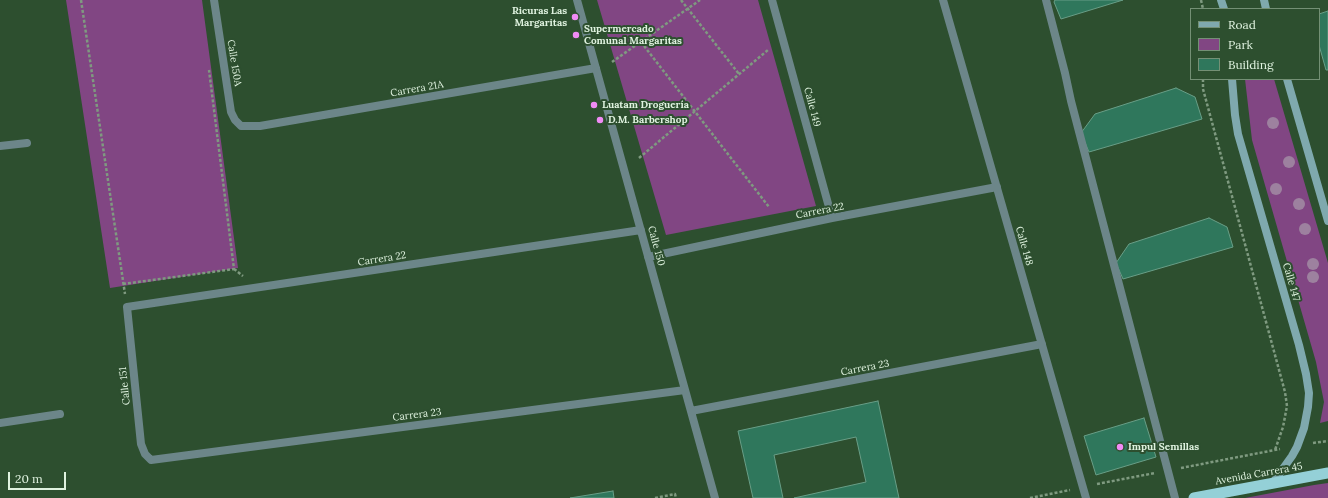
<!DOCTYPE html>
<html>
<head>
<meta charset="utf-8">
<style>
	body { margin:0 }
	#map { position:relative; width:1328px; height:498px; overflow:hidden; background:#2d4f2f; font-family:Lora,serif }
	canvas { display:block }
	.legend { position:absolute; left:1190px; top:8px; width:130px; height:72px; box-sizing:border-box; background:#2d4f2f; border:1px solid #749075; margin:0; padding:5px 7px; list-style:none; font-size:12px; color:#dff2df }
	.legend li { display:flex; align-items:center; gap:8px; height:20px }
	.legend b { width:20px; border:1px solid #749075 }
	.scale { position:absolute; left:8px; top:472px; width:58px; height:18px; box-sizing:border-box; border:2px solid #dff2df; border-top:0; padding-left:5px; font-size:12px; line-height:14px; white-space:nowrap; color:#dff2df; -webkit-text-stroke:3px #2d4f2f; paint-order:stroke }
</style>
</head>
<body>
<div id="map">
<canvas width="1328" height="498"></canvas>
<ul class="legend">
<li><b style="height:5px;background:#7fa9ae"></b>Road</li>
<li><b style="height:11px;background:#814683"></b>Park</li>
<li><b style="height:11px;background:#2f775c"></b>Building</li>
</ul>
<div class="scale">20 m</div>
</div>
<script>
const ctx = document.querySelector('canvas').getContext('2d');
ctx.lineJoin = 'round';
function fillPath(path, color) {
  ctx.fillStyle = color;
  ctx.fill(path, 'evenodd');
}
function toPath(rows) {
  const path = new Path2D();
  for (const r of rows) {
    path.moveTo(r[0], r[1]);
    for (let i = 2; i < r.length; i += 2) path.lineTo(r[i], r[i + 1]);
  }
  return path;
}
function stroke(path, color, width, dash) {
  ctx.strokeStyle = color;
  ctx.lineWidth = width;
  ctx.lineCap = dash ? 'butt' : 'round';
  ctx.setLineDash(dash || []);
  ctx.stroke(path);
}
function label(font, color, halo, rows, align = 'center') {
  ctx.font = font + ' Lora,serif';
  ctx.lineWidth = 4;
  ctx.setLineDash([]);
  ctx.textBaseline = 'middle';
  ctx.strokeStyle = halo;
  ctx.fillStyle = color;
  for (const [text, x, y, turn = 0] of rows) {
    ctx.save();
    ctx.translate(x, y);
    ctx.rotate((+turn || 0) * Math.PI / 180);
    ctx.textAlign = isNaN(turn) ? turn : align;
    if (halo) ctx.strokeText(text, 0, 0);
    ctx.fillText(text, 0, 0);
    ctx.restore();
  }
}
const green = toPath([
	[66,0,202,0,238,268,110,288],
	[597,0,758,0,816,206,666,235],
	[1245,79,1274,79,1328,263,1328,421,1320,423,1324,402,1316,362,1252,140],
	[1328,483,1328,498,1245,498,1314,485]
]);
const building = toPath([
	[1055,0,1123,0,1061,19,1054,2,1055,0],
	[1328,11,1328,70,1326,70,1319,45,1319,14,1328,11],
	[1176,88,1195,97,1202,119,1089,152,1081,133,1095,114,1176,88],
	[1209,218,1227,227,1233,247,1123,279,1116,263,1129,244,1209,218],
	[878,401,899,498,794,498,866,482,856,437,774,455,783,498,753,498,738,431,878,401],
	[1144,418,1156,457,1096,475,1084,436,1144,418],
	[613,491,614,498,570,498,613,491]
]);
const path = toPath([
	[81,0,125,294],
	[681,0,739,74],
	[1201,0,1203,9],
	[641,42,769,207],
	[612,62,700,0],
	[1203,79,1203,89,1285,392,1287,406,1283,427,1275,450],
	[639,158,768,50],
	[234,269,243,276],
	[123,284,234,269,209,70],
	[1313,443,1328,441],
	[1181,468,1280,449],
	[1097,484,1155,473],
	[655,498,675,494,676,498],
	[1030,498,1070,490]
]);
const minor = toPath([
	[214,0,231,112,235,120,241,126,260,126,596,68],
	[577,0,715,498],
	[772,0,832,218],
	[943,0,1086,498],
	[1046,0,1065,73,1071,101,1175,498],
	[0,146,27,143],
	[641,230,127,307,141,444,145,454,151,460,685,390],
	[648,257,832,218,997,187],
	[691,411,1042,344],
	[0,423,60,414]
]);
const secondary = toPath([
	[1221,0,1224,9],
	[1264,0,1266,9],
	[1232,79,1235,115,1238,134,1299,345,1306,374,1309,393,1308,407,1304,428,1297,447,1292,456,1272,484],
	[1287,79,1328,221]
]);
const trunk = toPath([
	[1194,498,1328,473]
]);
const trees = [
	[1273,123],
	[1289,162],
	[1276,189],
	[1299,204],
	[1305,229],
	[1313,264],
	[1313,277]
];
const markers = [
	[575,17,4,"#f08bf5"],
	[576,35,4,"#f08bf5"],
	[594,105,4,"#f08bf5"],
	[600,120,4,"#f08bf5"],
	[1120,447,4,"#f08bf5"]
];
const poiNames = [
	["Ricuras Las",567,11,"right"],
	["Margaritas",567,23,"right"],
	["Supermercado",584,29],
	["Comunal Margaritas",584,41],
	["Luatam Droguería",602,105],
	["D.M. Barbershop",608,120],
	["Impul Semillas",1128,447]
];
const streetNames = [
	["Calle 150A",234,63,81],
	["Carrera 21A",417,89,-10],
	["Calle 149",812,107,75],
	["Carrera 22",820,211,-11],
	["Calle 150",656,246,75],
	["Calle 148",1024,246,74],
	["Carrera 22",382,259,-9],
	["Calle 147",1291,282,74],
	["Carrera 23",865,368,-11],
	["Calle 151",125,386,-96],
	["Carrera 23",417,415,-7],
	["Avenida Carrera 45",1259,474,-10]
];
fillPath(green, '#814683');
fillPath(building, '#2f775c');
stroke(building, '#699e87', 1);
stroke(path, '#7f9a80', 2.5, [3, 2]);
stroke(minor, '#6c8689', 8);
stroke(secondary, '#7fa9ae', 8);
stroke(trunk, '#94d0d7', 11);
ctx.fillStyle = '#9d819f';
for (const [x, y] of trees) {
  ctx.beginPath();
  ctx.arc(x, y, 6, 0, 2 * Math.PI);
  ctx.fill();
}
for (const [x, y, r, color] of markers) {
  const dot = new Path2D();
  dot.arc(x, y, r, 0, 2 * Math.PI);
  ctx.fillStyle = color;
  ctx.fill(dot);
  stroke(dot, '#2d4f2f', 1.5);
}
label('bold 10px', '#dff2df', '#2d4f2f', poiNames, 'left');
label('10px', '#dff2df', '#2d4f2f', streetNames);
</script>
</body>
</html>
